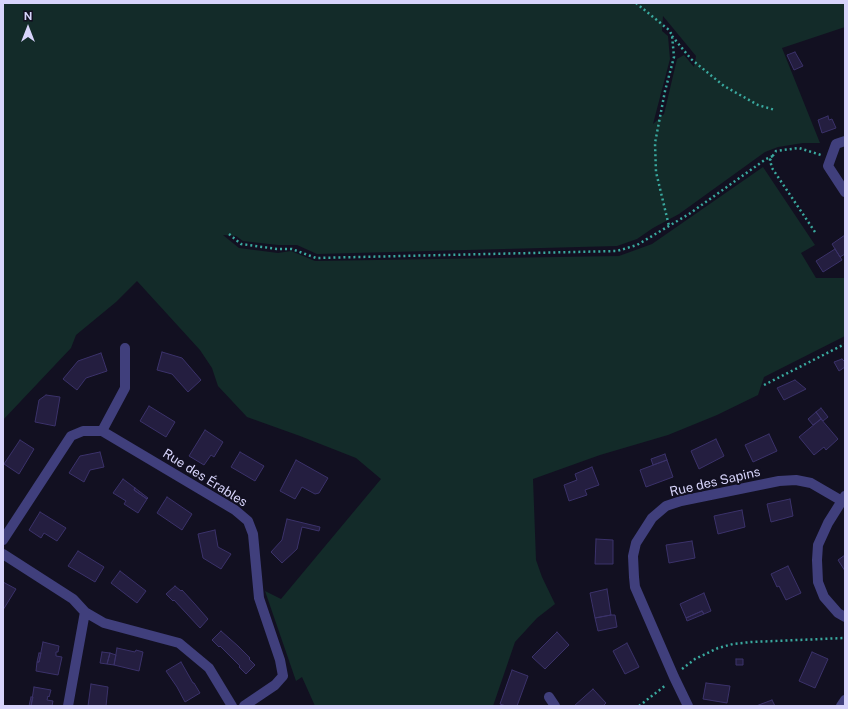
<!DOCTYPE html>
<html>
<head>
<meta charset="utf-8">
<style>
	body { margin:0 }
	#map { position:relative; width:848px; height:709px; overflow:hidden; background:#121021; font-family:"Public Sans",sans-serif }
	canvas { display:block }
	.frame { position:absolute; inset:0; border:4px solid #d7d4fb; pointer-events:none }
	.north { position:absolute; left:8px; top:8px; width:40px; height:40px; -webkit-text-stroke:3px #121021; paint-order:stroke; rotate:0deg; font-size:11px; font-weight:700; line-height:16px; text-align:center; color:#d7d4fb }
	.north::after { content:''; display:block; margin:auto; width:14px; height:18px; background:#d7d4fb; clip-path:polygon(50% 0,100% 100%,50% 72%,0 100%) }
</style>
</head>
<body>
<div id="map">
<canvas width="848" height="709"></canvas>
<div class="frame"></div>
<div class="north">N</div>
</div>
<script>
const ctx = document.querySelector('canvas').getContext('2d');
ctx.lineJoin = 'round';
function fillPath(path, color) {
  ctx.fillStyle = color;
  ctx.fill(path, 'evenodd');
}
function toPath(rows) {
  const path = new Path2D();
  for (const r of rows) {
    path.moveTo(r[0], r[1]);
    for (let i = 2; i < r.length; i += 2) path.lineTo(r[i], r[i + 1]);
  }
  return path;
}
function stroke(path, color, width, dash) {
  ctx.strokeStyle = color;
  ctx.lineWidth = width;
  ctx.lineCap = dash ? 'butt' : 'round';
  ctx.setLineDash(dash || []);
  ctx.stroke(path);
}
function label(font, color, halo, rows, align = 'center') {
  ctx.font = font + ' "Public Sans",sans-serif';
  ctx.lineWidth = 4;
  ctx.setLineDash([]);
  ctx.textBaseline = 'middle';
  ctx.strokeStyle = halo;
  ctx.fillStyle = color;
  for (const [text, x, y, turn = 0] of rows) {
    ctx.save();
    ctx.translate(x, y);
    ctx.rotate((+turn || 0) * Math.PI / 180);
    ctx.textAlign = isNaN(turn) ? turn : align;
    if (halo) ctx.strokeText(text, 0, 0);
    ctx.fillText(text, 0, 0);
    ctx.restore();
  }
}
const green = toPath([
	[3,3,845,3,845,27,782,48,820,143,803,143,778,147,765,152,679,214,653,228,637,239,617,246,317,254,297,245,278,245,243,241,236,236,223,235,239,248,278,253,291,251,315,261,619,256,652,244,763,167,815,245,801,253,816,278,845,278,845,336,764,377,758,395,717,415,668,435,600,455,533,479,536,560,542,577,555,604,537,618,515,642,493,706,315,706,302,677,296,681,265,591,281,599,381,479,356,458,300,436,247,417,218,386,212,368,200,350,137,281,116,302,76,335,71,348,3,420],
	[663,16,696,56,694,67,684,55,677,59,664,114,653,124,670,59,668,36,662,31]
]);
const building = toPath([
	[795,52,803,66,794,70,787,55,795,52],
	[828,116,829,120,832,119,836,128,822,133,818,120,828,116],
	[845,235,845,254,840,257,832,244,845,235],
	[835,249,842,260,823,272,816,261,835,249],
	[162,352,182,358,201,380,188,392,172,374,157,370,162,352],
	[101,353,107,371,86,378,77,390,63,379,78,361,101,353],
	[842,359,845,362,845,367,839,371,834,362,842,359],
	[795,380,806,389,784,400,777,388,795,380],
	[46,395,60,397,55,426,35,422,39,400,46,395],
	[149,406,175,422,166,437,140,421,149,406],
	[821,408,828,417,823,421,816,412,821,408],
	[816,412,821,419,813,425,808,419,816,412],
	[821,419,838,439,826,450,824,447,814,455,799,437,821,419],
	[205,430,223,442,214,457,211,455,204,465,189,456,205,430],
	[769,434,777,451,753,462,745,445,769,434],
	[716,439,724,456,699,469,691,451,716,439],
	[20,440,34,449,19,474,4,464,20,440],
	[100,452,104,467,90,470,84,482,69,473,80,456,100,452],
	[240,452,264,466,255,481,231,467,240,452],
	[665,454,667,460,653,465,651,459,665,454],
	[296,460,328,478,319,493,315,494,302,487,295,499,280,491,296,460],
	[667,460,673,477,646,487,640,470,667,460],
	[592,467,599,485,585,490,587,495,569,501,564,485,577,480,575,474,592,467],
	[123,479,135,488,134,490,147,499,138,513,124,504,126,501,113,493,123,479],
	[135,488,148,498,147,499,134,490,135,488],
	[167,497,192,514,182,530,157,513,167,497],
	[790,499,793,516,771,522,767,504,790,499],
	[742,510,745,527,718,534,714,516,742,510],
	[40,512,66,528,57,541,44,533,41,538,29,530,40,512],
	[287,519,320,527,319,531,302,527,297,549,282,563,271,552,282,540,287,519],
	[215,530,218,547,231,554,221,569,203,558,198,534,215,530],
	[596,539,613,540,613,564,595,564,596,539],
	[692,541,695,558,669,563,666,545,692,541],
	[78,551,104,567,95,582,68,566,78,551],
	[845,555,845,571,838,560,845,555],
	[788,566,801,593,786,600,779,586,777,587,771,574,788,566],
	[120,571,146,591,137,603,111,583,120,571],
	[3,582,16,589,3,610,3,582],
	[175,586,181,591,182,590,194,603,208,619,200,628,174,600,173,601,166,594,175,586],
	[607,589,611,615,595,618,590,593,607,589],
	[704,593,711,611,704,614,702,611,686,618,680,604,704,593],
	[702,611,704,614,687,621,686,618,702,611],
	[611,615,615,615,617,627,598,631,595,618,611,615],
	[221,631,238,646,250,658,249,659,255,665,246,674,239,667,240,666,220,646,219,647,212,640,221,631],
	[557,632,569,645,545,669,532,657,557,632],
	[43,642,59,646,58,652,56,652,56,656,62,657,58,675,36,671,37,662,39,662,43,642],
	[627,643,639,667,625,674,613,651,627,643],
	[117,648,135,652,136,650,143,652,139,671,114,665,117,648],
	[102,652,110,653,107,664,100,663,102,652],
	[812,652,828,659,815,688,799,681,812,652],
	[39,653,41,653,39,662,37,662,39,653],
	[110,653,116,655,114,665,107,664,110,653],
	[736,659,743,659,743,665,736,665,736,659],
	[181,662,193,683,194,683,200,693,185,702,177,687,166,671,181,662],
	[512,670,528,676,517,706,506,706,500,704,512,670],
	[706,683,730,686,727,703,703,699,706,683],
	[91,684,108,687,106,706,88,706,91,684],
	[34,687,51,690,49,697,48,696,47,700,53,701,52,706,31,706,34,687],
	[593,689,606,703,603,706,574,706,593,689],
	[31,697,33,697,31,706,29,706,31,697],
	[772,700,775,706,756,706,772,700]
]);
const path = toPath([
	[636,3,669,30,672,35,674,57,665,91,655,143,656,172,669,226],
	[672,36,691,59,724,86,758,105,775,110],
	[815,232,772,168,770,160,776,151,799,148,821,155],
	[229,234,241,244,277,249,292,249,316,258,617,251,637,245,689,214,766,159,773,156],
	[764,385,845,344],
	[682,669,695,659,718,648,733,644,751,642,845,638],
	[639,706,666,685]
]);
const minor = toPath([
	[845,141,836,144,828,166,845,192],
	[102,431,125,388,125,348],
	[845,496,828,523,818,545,817,560,818,582,824,597,838,613,845,617],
	[3,540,71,436,83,431,102,431,235,510,248,521,253,534,259,598,280,660,283,676,275,685,244,706],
	[3,554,73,599,85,612,104,623,179,643,209,668,232,706],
	[549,697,555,706],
	[68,706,85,612],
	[688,706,674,677,635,587,634,577,633,556,636,543,652,518,666,506,681,501,779,481,796,480,811,483,842,501],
	[841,706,845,700]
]);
const streetNames = [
	["Rue des Érables",205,478,32],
	["Rue des Sapins",715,482,-13]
];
fillPath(green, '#132b29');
fillPath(building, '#241e40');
stroke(building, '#3b326a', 1);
stroke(path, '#3aa99f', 2.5, [2, 3]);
stroke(minor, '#403f7c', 10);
label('13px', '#d7d4fb', '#121021', streetNames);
</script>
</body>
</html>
